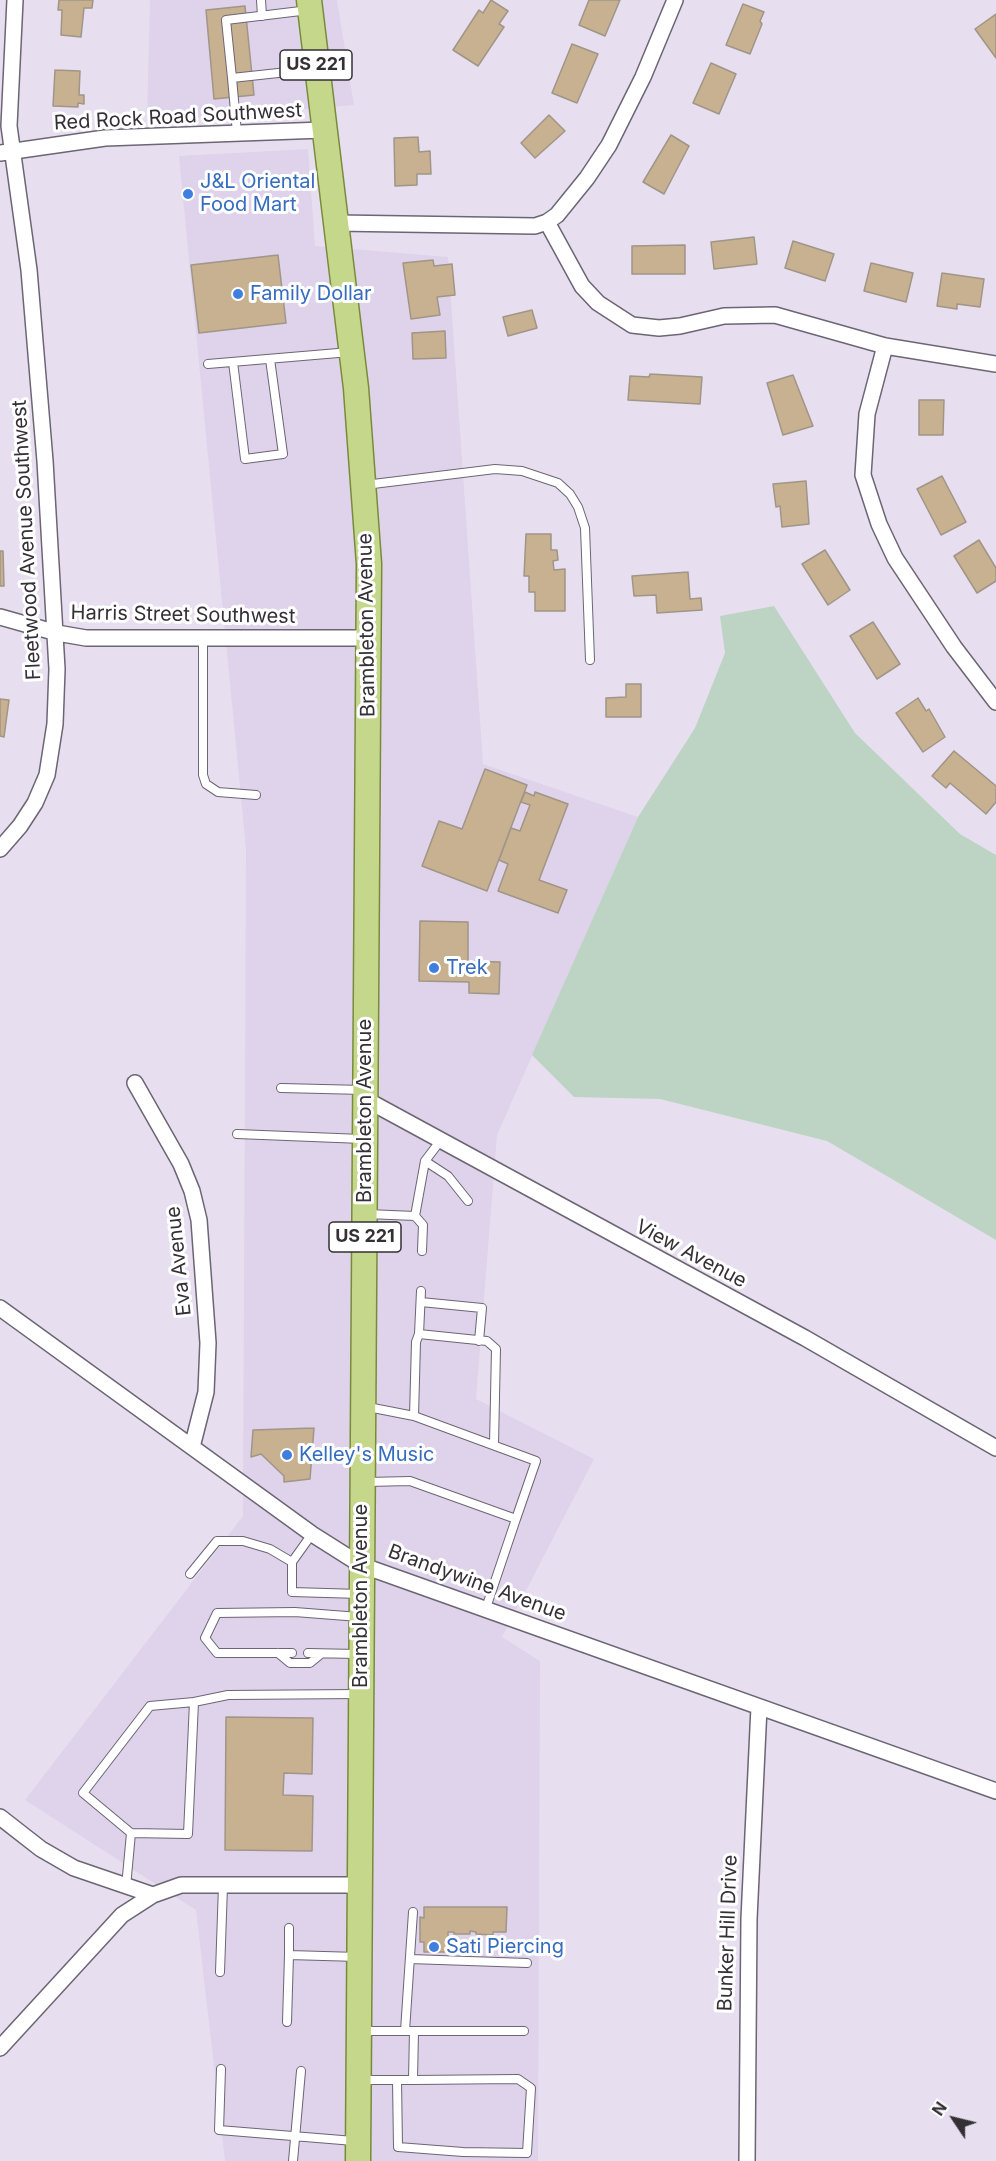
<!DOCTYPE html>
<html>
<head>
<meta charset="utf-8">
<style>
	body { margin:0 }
	#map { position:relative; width:996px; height:2161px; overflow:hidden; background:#e7dff0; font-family:Inter,sans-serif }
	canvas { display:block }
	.north { position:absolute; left:924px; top:2089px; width:60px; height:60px; -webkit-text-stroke:4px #fff; paint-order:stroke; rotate:305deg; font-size:16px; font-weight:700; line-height:24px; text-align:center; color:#333036 }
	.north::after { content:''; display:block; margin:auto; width:21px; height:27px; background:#333036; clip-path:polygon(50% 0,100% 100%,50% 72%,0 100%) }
</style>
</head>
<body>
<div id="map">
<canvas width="996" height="2161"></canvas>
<div class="north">N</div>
</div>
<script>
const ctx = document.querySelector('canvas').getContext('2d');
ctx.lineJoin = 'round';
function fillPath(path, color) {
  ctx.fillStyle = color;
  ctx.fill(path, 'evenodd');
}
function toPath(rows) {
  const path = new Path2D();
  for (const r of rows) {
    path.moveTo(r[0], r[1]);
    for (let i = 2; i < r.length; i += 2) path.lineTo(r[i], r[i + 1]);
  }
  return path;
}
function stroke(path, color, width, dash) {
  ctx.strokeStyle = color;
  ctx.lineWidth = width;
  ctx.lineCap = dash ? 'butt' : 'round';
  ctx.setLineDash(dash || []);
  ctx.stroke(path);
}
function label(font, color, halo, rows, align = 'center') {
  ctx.font = font + ' Inter,sans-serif';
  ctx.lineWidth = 6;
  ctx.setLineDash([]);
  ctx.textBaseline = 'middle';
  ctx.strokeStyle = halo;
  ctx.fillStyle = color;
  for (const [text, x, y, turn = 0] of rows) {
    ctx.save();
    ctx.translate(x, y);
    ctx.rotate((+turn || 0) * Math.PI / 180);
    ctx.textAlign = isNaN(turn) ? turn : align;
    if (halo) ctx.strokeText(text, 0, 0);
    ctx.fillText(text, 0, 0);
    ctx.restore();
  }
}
const built = toPath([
	[150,0,337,0,354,105,147,122],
	[308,149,315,246,448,257,483,764,638,817,497,1135,476,1399,594,1459,502,1637,540,1661,538,2161,225,2161,196,1910,25,1800,243,1516,246,849,179,156]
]);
const green = toPath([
	[774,606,855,733,960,834,996,855,996,1240,827,1141,660,1099,574,1097,532,1055,638,817,695,728,725,653,720,616]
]);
const building = toPath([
	[59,0,93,0,92,8,84,8,81,37,61,35,62,10,58,10,59,0],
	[491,0,508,11,499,24,504,27,478,66,453,50,479,10,483,13,491,0],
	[589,0,620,0,605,36,579,25,589,0],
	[743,4,764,12,760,21,762,24,750,54,726,45,743,4],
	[245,6,254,95,214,99,206,10,245,6],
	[996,14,996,58,975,29,996,14],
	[572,44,598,54,577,103,552,93,572,44],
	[711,63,736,74,719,114,693,103,711,63],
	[55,70,80,71,79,95,84,95,84,104,78,103,78,107,53,106,55,70],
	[549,115,565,131,535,158,521,143,549,115],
	[671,135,689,146,664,194,643,182,671,135],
	[418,137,419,152,430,151,431,174,417,174,417,185,395,186,394,138,418,137],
	[754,237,757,264,714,269,711,242,754,237],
	[793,241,834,254,825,281,785,268,793,241],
	[685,245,685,274,632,274,632,246,685,245],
	[278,255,286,323,199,333,191,265,278,255],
	[433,260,434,266,452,264,455,295,437,297,440,315,411,319,403,263,433,260],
	[871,263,913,273,906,302,864,291,871,263],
	[942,273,984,279,980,307,957,304,957,309,937,306,942,273],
	[532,310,537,328,508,336,503,317,532,310],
	[445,331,446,358,413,359,412,333,445,331],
	[650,374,702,377,700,404,628,400,630,376,649,377,650,374],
	[793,375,813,426,783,435,767,383,793,375],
	[919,400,944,400,943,435,919,435,919,400],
	[942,476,966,522,941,535,917,489,942,476],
	[806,481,809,524,782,527,780,506,776,507,773,484,806,481],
	[526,534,551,534,551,550,557,550,558,560,553,561,554,570,565,569,565,611,535,611,535,592,529,592,529,576,524,576,526,534],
	[979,540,996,568,996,581,977,593,954,556,979,540],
	[825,550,850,590,828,605,802,564,825,550],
	[0,551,3,551,4,586,0,586,0,551],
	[688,572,690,599,701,598,702,610,657,613,656,595,634,596,632,576,688,572],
	[873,622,900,664,877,679,850,636,873,622],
	[626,684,641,684,641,717,606,717,606,698,626,697,626,684],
	[918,698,926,711,929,709,945,737,923,752,896,713,918,698],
	[0,699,9,700,4,737,0,736,0,699],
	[954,751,996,786,996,802,986,814,950,783,946,788,932,776,954,751],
	[485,769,527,785,487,891,422,866,439,821,462,829,485,769],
	[525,792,534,796,535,792,568,804,539,880,567,890,558,913,498,891,508,864,499,860,511,828,520,831,530,805,521,802,525,792],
	[420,921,468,922,468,961,500,962,499,994,469,993,469,982,419,981,420,921],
	[314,1428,310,1479,284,1482,284,1476,261,1454,251,1457,253,1430,314,1428],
	[226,1717,313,1718,312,1774,284,1773,283,1795,313,1796,312,1851,225,1850,226,1717],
	[424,1907,507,1907,506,1932,493,1932,493,1935,476,1934,476,1932,470,1931,470,1934,454,1934,454,1932,448,1932,448,1952,424,1952,424,1942,420,1942,420,1917,424,1918,424,1907]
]);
const lane = toPath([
	[261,0,262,16],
	[309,10,226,20,232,78,315,69],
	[232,78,237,133],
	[233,362,245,459,283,454,270,359],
	[208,364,350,352],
	[365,485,495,469,522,471,558,483,570,494,578,507,585,528,590,660],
	[203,640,203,775,206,784,218,792,256,795],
	[281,1088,364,1090],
	[237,1134,362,1139],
	[425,1161,448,1176,468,1201],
	[367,1214,415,1216,423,1225,422,1251],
	[415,1216,425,1161,441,1140],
	[421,1291,419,1334,487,1341,496,1349,494,1445],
	[421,1302,482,1308,479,1341],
	[368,1407,414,1416,536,1461,516,1519],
	[414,1416,416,1342,419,1334],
	[367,1482,410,1481,516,1519,486,1608],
	[292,1562,312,1534],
	[190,1574,217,1541,243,1541,270,1549,292,1562,292,1592,360,1594],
	[278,1653,290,1663,310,1663,321,1654],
	[292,1653,217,1653,205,1638,217,1613,295,1612,359,1617],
	[308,1653,357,1654],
	[131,1833,83,1793,150,1706,194,1702],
	[126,1887,131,1833,188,1834,194,1702,228,1695,359,1694],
	[289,1928,289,1955,358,1957],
	[410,1959,527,1963],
	[220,1972,223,1886],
	[287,2022,289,1955],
	[363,2031,524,2031],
	[405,2031,413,1912],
	[221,2069,219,2130,354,2141],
	[363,2080,413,2080,518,2079,531,2088,527,2153,463,2152,398,2147,397,2080],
	[413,2080,414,2031],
	[293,2161,301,2071]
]);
const street = toPath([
	[0,153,105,138,323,130],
	[547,222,582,286,598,303,632,325,659,328,680,326,724,316,775,315,885,346,996,364],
	[336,223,535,226,547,222,557,215,587,178,609,145,643,77,675,0],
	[885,346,867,414,863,475,879,524,895,558,954,647,996,702],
	[0,617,57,633,86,638,368,638],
	[0,849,20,826,35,803,47,775,55,724,57,669,45,461,29,270,9,126,15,0],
	[135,1083,181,1164,192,1191,199,1220,208,1343,206,1392,192,1447],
	[365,1099,805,1338,996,1448],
	[0,1308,312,1534,361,1565,996,1791],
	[0,1817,41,1849,74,1868,153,1895],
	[0,2048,122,1915,153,1895,181,1885,360,1885],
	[747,2161,749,1919,759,1707]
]);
const primary = toPath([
	[309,0,356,388,369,564,358,2161]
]);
const markers = [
	[188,194,6,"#3f7fe0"],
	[238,294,6,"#3f7fe0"],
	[434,968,6,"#3f7fe0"],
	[287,1455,6,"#3f7fe0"],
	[434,1947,6,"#3f7fe0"]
];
const shields = [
	[316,65,72],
	[365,1237,72]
];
const shieldNames = [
	["US 221",316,65],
	["US 221",365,1237]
];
const streetNames = [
	["Red Rock Road Southwest",178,117,-3],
	["Fleetwood Avenue Southwest",27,540,-93],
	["Harris Street Southwest",183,615,1],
	["Brambleton Avenue",367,625,-91],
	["Brambleton Avenue",365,1111,-90],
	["View Avenue",691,1254,28],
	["Eva Avenue",179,1261,-96],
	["Brandywine Avenue",477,1583,20],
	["Brambleton Avenue",361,1596,-90],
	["Bunker Hill Drive",728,1933,-88]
];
const shopNames = [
	["J&L Oriental",200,182],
	["Food Mart",200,205],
	["Family Dollar",250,294],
	["Trek",446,968],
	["Kelley's Music",299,1455],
	["Sati Piercing",446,1947]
];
fillPath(built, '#ded3ea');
fillPath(green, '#bdd4c4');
fillPath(building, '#c7b191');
stroke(building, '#a09587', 1.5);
stroke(lane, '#6c6573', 10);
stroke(street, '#6c6573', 18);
stroke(primary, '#798b3b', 27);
stroke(lane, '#fff', 8);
stroke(street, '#fff', 15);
stroke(primary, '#c5d78b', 24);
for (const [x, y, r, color] of markers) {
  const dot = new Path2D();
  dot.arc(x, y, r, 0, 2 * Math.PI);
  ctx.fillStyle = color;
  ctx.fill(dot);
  stroke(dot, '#fff', 2);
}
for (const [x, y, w] of shields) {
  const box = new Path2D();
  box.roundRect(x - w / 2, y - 15, w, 30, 4.5);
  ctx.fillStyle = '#fff';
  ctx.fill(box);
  stroke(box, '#333036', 1.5);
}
label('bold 18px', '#333036', null, shieldNames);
label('20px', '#333036', '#fff', streetNames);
label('20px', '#366cbe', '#fff', shopNames, 'left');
</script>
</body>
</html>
